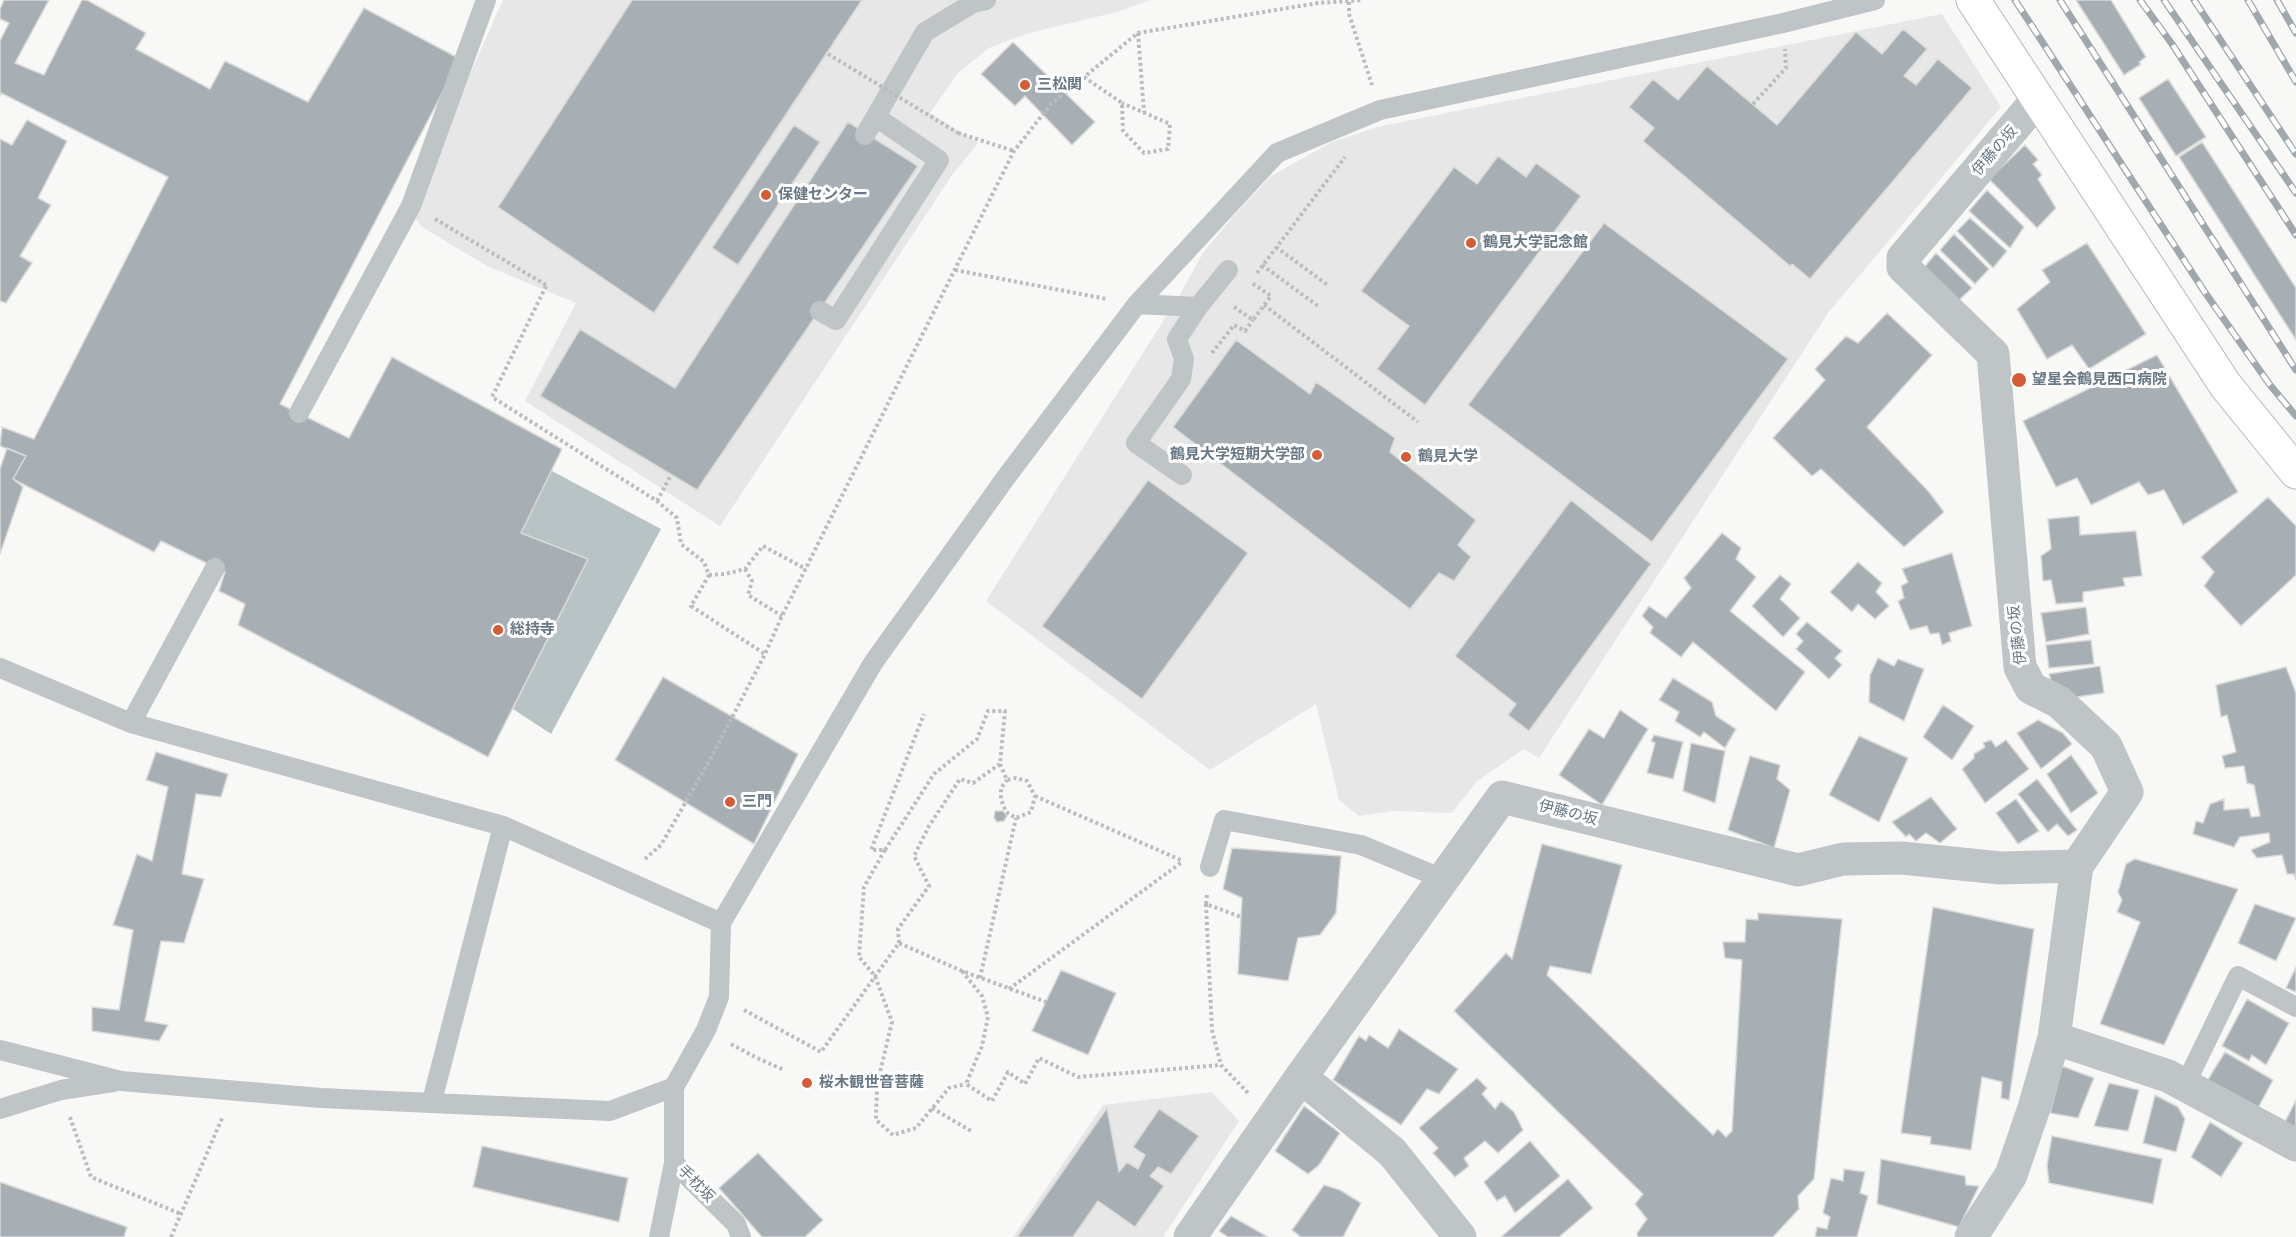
<!DOCTYPE html>
<html>
<head>
<meta charset="utf-8">
<style>
	body { margin:0 }
	canvas { display:block; background:#f8f8f6 }
</style>
</head>
<body>
<canvas width="2296" height="1237"></canvas>
<script>
const ctx = document.querySelector('canvas').getContext('2d');
ctx.lineJoin = 'round';
function fillPath(path, color) {
  ctx.fillStyle = color;
  ctx.fill(path, 'evenodd');
}
function toPath(rows) {
  const path = new Path2D();
  for (const r of rows) {
    path.moveTo(r[0], r[1]);
    for (let i = 2; i < r.length; i += 2) path.lineTo(r[i], r[i + 1]);
  }
  return path;
}
function stroke(path, color, width, dash) {
  ctx.strokeStyle = color;
  ctx.lineWidth = width;
  ctx.lineCap = dash ? 'butt' : 'round';
  ctx.setLineDash(dash || []);
  ctx.stroke(path);
}
function label(font, color, halo, rows, align = 'center') {
  ctx.font = font + ' "Fira Sans","Noto Sans JP",sans-serif';
  ctx.lineWidth = 6;
  ctx.setLineDash([]);
  ctx.textBaseline = 'middle';
  ctx.strokeStyle = halo;
  ctx.fillStyle = color;
  for (const [text, x, y, turn = 0] of rows) {
    ctx.save();
    ctx.translate(x, y);
    ctx.rotate((+turn || 0) * Math.PI / 180);
    ctx.textAlign = isNaN(turn) ? turn : align;
    if (halo) ctx.strokeText(text, 0, 0);
    ctx.fillText(text, 0, 0);
    ctx.restore();
  }
}
const built = toPath([
	[503,0,1150,0,1117,12,1029,33,989,48,958,73,930,113,978,143,952,175,720,526,525,401,576,303,487,266,422,227,413,216,423,179],
	[1942,14,2001,107,1828,313,1539,758,1524,749,1477,781,1452,813,1393,811,1359,816,1339,800,1316,704,1210,770,986,601,1179,296,1203,253,1234,215,1271,176,1332,142,1377,127],
	[1212,1092,1239,1121,1163,1237,1013,1237,1103,1105]
]);
const water = toPath([
	[550,470,661,529,551,734,513,709,588,560,521,533]
]);
const building = toPath([
	[4,0,49,0,15,63,44,75,82,0,87,0,146,33,136,49,210,89,225,61,308,102,364,8,460,59,280,404,349,438,392,357,562,449,521,533,588,559,488,757,238,625,245,604,219,591,225,572,161,541,154,552,13,479,26,456,0,446,2,427,34,439,168,177,1,93,0,96,0,41,9,23,0,19,0,9,4,0],
	[632,0,862,0,654,313,498,207,632,0],
	[2076,0,2111,0,2146,57,2139,62,2141,64,2124,75,2076,0],
	[1903,29,1927,49,1904,76,1916,85,1938,59,1972,88,1810,279,1792,264,1790,266,1643,141,1654,128,1629,107,1653,79,1678,100,1707,66,1777,125,1856,32,1882,54,1903,29],
	[1013,42,1095,122,1072,145,1025,96,1015,106,981,74,1013,42],
	[2168,79,2206,137,2176,156,2139,98,2168,79],
	[27,120,67,141,38,198,51,205,20,256,32,263,6,303,0,301,0,139,12,145,27,120],
	[848,122,918,166,697,490,540,396,580,329,675,388,848,122],
	[794,125,820,142,738,265,712,248,794,125],
	[2202,142,2296,288,2296,340,2179,157,2202,142],
	[2025,145,2038,160,2033,164,2042,175,2038,179,2056,208,2037,228,1989,179,2025,145],
	[1498,156,1526,177,1536,163,1581,196,1425,405,1377,369,1409,326,1361,291,1454,167,1477,184,1498,156],
	[1987,190,2024,227,2010,248,1969,211,1987,190],
	[1970,218,2007,251,1993,268,1957,231,1970,218],
	[1604,223,1788,359,1652,542,1468,405,1604,223],
	[1954,234,1989,269,1975,284,1940,250,1954,234],
	[2087,243,2146,334,2089,369,2072,345,2047,359,2017,309,2050,282,2042,270,2087,243],
	[1936,253,1972,288,1957,302,1922,270,1936,253],
	[1887,313,1932,355,1867,427,1929,492,1944,512,1904,547,1821,469,1812,476,1773,438,1825,380,1815,369,1846,336,1858,343,1887,313],
	[1236,340,1310,394,1316,382,1395,438,1390,452,1476,520,1458,545,1471,557,1454,581,1439,573,1410,609,1173,427,1236,340],
	[2157,355,2238,492,2183,525,2164,490,2148,495,2139,482,2091,505,2077,478,2056,487,2023,421,2157,355],
	[7,448,26,456,13,479,23,487,0,554,0,469,7,448],
	[1148,480,1248,553,1142,699,1042,626,1148,480],
	[2268,497,2296,526,2296,575,2241,626,2204,586,2214,572,2201,557,2268,497],
	[1571,500,1651,564,1529,731,1508,715,1516,704,1455,656,1571,500],
	[2079,516,2080,535,2136,531,2142,576,2123,578,2125,586,2083,592,2083,602,2056,604,2051,580,2043,581,2041,556,2051,549,2048,519,2079,516],
	[1722,533,1741,548,1736,559,1756,577,1730,611,1805,672,1776,711,1693,642,1681,657,1650,633,1653,627,1642,616,1649,606,1666,618,1691,588,1684,578,1722,533],
	[1952,553,1972,626,1949,633,1951,641,1942,645,1939,633,1930,634,1927,626,1910,630,1898,601,1904,598,1901,586,1908,582,1902,569,1952,553],
	[1858,562,1882,583,1876,592,1889,606,1875,619,1858,604,1852,612,1830,592,1858,562],
	[1780,575,1791,584,1780,599,1800,618,1783,637,1752,606,1780,575],
	[2086,607,2089,634,2046,642,2041,613,2086,607],
	[1807,622,1842,651,1835,658,1842,665,1829,679,1796,649,1803,641,1796,634,1807,622],
	[2091,640,2094,664,2049,668,2046,645,2091,640],
	[1878,658,1894,666,1898,659,1924,669,1904,721,1869,702,1870,675,1878,658],
	[2100,666,2104,693,2070,698,2054,692,2049,674,2100,666],
	[2286,667,2296,693,2296,880,2294,874,2287,874,2282,855,2257,858,2251,850,2270,842,2269,833,2240,837,2234,847,2193,834,2196,821,2203,823,2210,804,2224,799,2224,810,2249,808,2251,817,2260,816,2254,785,2247,783,2244,766,2225,768,2222,756,2236,752,2227,715,2221,717,2216,685,2286,667],
	[663,677,798,754,754,844,615,760,663,677],
	[1673,678,1712,702,1716,716,1736,729,1725,748,1704,732,1700,737,1675,721,1679,712,1659,700,1673,678],
	[1943,705,1974,726,1952,760,1923,737,1943,705],
	[1620,710,1648,729,1602,805,1559,775,1589,729,1604,738,1620,710],
	[2038,720,2063,733,2072,744,2041,769,2017,733,2038,720],
	[1654,735,1683,742,1673,779,1647,773,1655,743,1651,741,1654,735],
	[1859,736,1908,758,1879,822,1829,795,1859,736],
	[1991,740,1996,747,2006,740,2029,769,1985,803,1962,769,1974,758,1974,754,1985,747,1983,743,1991,740],
	[1691,743,1725,751,1715,803,1683,791,1691,743],
	[156,752,228,774,221,797,196,794,182,874,204,879,184,943,161,941,145,1021,168,1025,159,1041,92,1031,92,1007,119,1010,133,930,113,925,137,854,152,861,168,787,146,780,156,752],
	[2071,755,2098,793,2071,813,2047,774,2071,755],
	[1750,756,1780,765,1777,779,1790,790,1774,848,1728,830,1750,756],
	[2037,779,2077,830,2068,836,2057,824,2048,832,2018,794,2037,779],
	[1931,797,1957,829,1940,843,1926,833,1916,841,1909,834,1906,837,1892,822,1931,797],
	[2016,799,2039,831,2018,844,1996,813,2016,799],
	[995,811,1003,811,1007,816,1004,821,997,822,994,818,995,811],
	[1542,844,1622,865,1591,974,1550,966,1547,975,1713,1135,1718,1129,1726,1137,1732,1131,1742,960,1725,958,1723,942,1745,942,1746,919,1758,920,1758,913,1842,919,1814,1179,1798,1196,1799,1209,1773,1237,1638,1237,1637,1233,1647,1219,1635,1204,1643,1194,1454,1011,1506,953,1512,959,1542,844],
	[1232,848,1341,856,1336,913,1320,935,1298,938,1288,981,1238,974,1242,898,1223,889,1232,848],
	[2135,859,2238,889,2164,1045,2100,1024,2140,922,2117,912,2122,900,2118,892,2126,864,2135,859],
	[2255,904,2296,918,2276,961,2238,943,2255,904],
	[1933,907,2034,929,2009,1100,2001,1098,2002,1082,1982,1077,1971,1150,1930,1144,1931,1137,1901,1133,1933,907],
	[2296,967,2296,992,2286,988,2296,967],
	[1061,970,1116,993,1088,1055,1032,1031,1061,970],
	[2247,999,2289,1023,2266,1065,2252,1055,2249,1061,2222,1046,2247,999],
	[1399,1029,1458,1069,1439,1094,1427,1089,1401,1125,1333,1080,1359,1036,1366,1041,1369,1035,1388,1048,1399,1029],
	[2225,1052,2273,1080,2257,1110,2207,1081,2225,1052],
	[2062,1066,2094,1078,2078,1118,2050,1113,2062,1066],
	[1477,1078,1487,1088,1482,1094,1495,1109,1501,1101,1514,1112,1523,1130,1498,1153,1485,1141,1464,1158,1469,1166,1455,1177,1433,1153,1438,1148,1419,1128,1477,1078],
	[2109,1083,2139,1090,2128,1131,2094,1126,2109,1083],
	[2155,1095,2178,1107,2185,1119,2176,1152,2143,1143,2155,1095],
	[2296,1100,2296,1128,2285,1122,2296,1100],
	[1304,1106,1340,1133,1319,1165,1308,1174,1275,1151,1304,1106],
	[1107,1108,1119,1172,1127,1162,1138,1169,1145,1155,1133,1147,1159,1109,1199,1136,1171,1174,1158,1167,1150,1176,1164,1186,1135,1227,1098,1201,1073,1237,1017,1237,1107,1108],
	[2210,1122,2243,1143,2221,1177,2191,1157,2210,1122],
	[2052,1136,2162,1159,2153,1204,2049,1183,2047,1165,2052,1136],
	[1530,1141,1560,1176,1515,1213,1505,1196,1497,1201,1484,1182,1530,1141],
	[482,1146,628,1178,619,1222,473,1187,482,1146],
	[758,1153,823,1220,805,1237,762,1237,719,1188,758,1153],
	[1881,1159,1965,1176,1966,1185,1979,1186,1959,1227,1877,1204,1881,1159],
	[1844,1169,1865,1172,1860,1193,1868,1196,1857,1237,1815,1237,1817,1227,1827,1229,1830,1217,1823,1213,1831,1178,1843,1181,1844,1169],
	[1568,1179,1593,1208,1559,1237,1501,1237,1568,1179],
	[0,1182,127,1227,124,1237,0,1237,0,1182],
	[1324,1185,1340,1190,1361,1203,1343,1237,1301,1237,1292,1230,1324,1185],
	[1231,1216,1268,1237,1228,1237,1219,1231,1231,1216]
]);
const path = toPath([
	[1349,2,1349,14,1372,85],
	[1138,33,1144,112],
	[1084,77,1122,103,1123,131,1144,153,1168,149,1170,124,1122,103],
	[1753,104,1786,68,1785,49],
	[958,133,1014,151],
	[435,219,546,285],
	[1276,247,1329,286],
	[1262,265,1318,306],
	[955,270,1107,299],
	[1257,273,1345,157],
	[546,286,492,397,657,501,677,518,681,544,704,562,709,575,691,606,765,654],
	[1264,305,1418,422],
	[1234,307,1253,320,1271,296,1252,283],
	[1212,353,1234,325,1245,331,1253,320],
	[657,501,671,475],
	[745,569,752,581,748,595,782,616],
	[709,575,725,574,745,569,763,546,806,569],
	[1000,764,1007,780,1016,778,1027,781,1035,796,1031,812,1016,818,1006,812,1001,799,1001,788,1007,780],
	[1035,796,1183,861],
	[885,850,864,887,859,957,875,976,892,1022,877,1085,876,1120,893,1135,916,1128,949,1088,966,1084],
	[645,859,661,845,711,758,765,654,782,616,1014,151,1051,104,1138,33,1318,3,1363,0],
	[1207,895,1206,904,1241,917],
	[1206,904,1212,1030,1221,1065,1249,1094],
	[899,943,898,929,929,886,914,856,929,826,960,779,973,783,1000,764,1005,711,988,711,977,739,934,774,885,850,871,850,924,714],
	[962,971,982,996,988,1017,982,1046,966,1084,992,1101,1008,1072,1025,1084,1039,1058,1078,1077,1221,1065],
	[980,978,1016,818],
	[1009,989,1182,862],
	[744,1010,821,1052,899,943,962,971,1046,1002],
	[731,1044,757,1058,784,1070],
	[932,1108,971,1131],
	[70,1117,91,1177,181,1214],
	[171,1237,223,1116]
]);
const lane = toPath([
	[865,135,925,32,973,3,986,0],
	[1137,304,1198,307,1177,339,1184,359,1181,379,1136,443,1182,475],
	[1198,307,1228,270],
	[820,311,836,320,939,160,876,117],
	[299,413,411,206,486,0],
	[0,668,131,723,503,826,721,923],
	[131,723,215,568],
	[1210,867,1224,820,1361,845,1443,879],
	[0,1050,121,1081,321,1098,610,1111,674,1087,706,1030,719,997,721,923,873,663,1007,476,1137,304,1277,153,1380,110,1783,23,1875,0],
	[2185,1085,2238,976,2296,1007],
	[674,1087,674,1163,736,1224,741,1237],
	[432,1101,503,826],
	[0,1109,61,1090,113,1082],
	[659,1237,674,1163]
]);
const street = toPath([
	[2054,1038,2168,1076,2296,1145],
	[1301,1077,1392,1152,1460,1237],
	[1190,1237,1301,1077,1502,797,1798,870,1843,859,1902,858,2000,868,2077,866],
	[1971,1237,2011,1175,2034,1108,2054,1038,2077,866,2127,792,2106,746,2059,702,2031,688,2020,667,1993,354,1903,267,1903,258,2038,99]
]);
const secondary = toPath([
	[1973,0,2226,386,2296,472]
]);
const rail = toPath([
	[2015,0,2204,291,2270,385,2296,416],
	[2060,0,2296,370],
	[2140,0,2172,44,2296,235],
	[2164,0,2296,193],
	[2194,0,2296,154],
	[2248,0,2296,82],
	[2277,0,2296,33]
]);
const pathBridge = toPath([
	[828,54,958,133]
]);
const markers = [
	[1025,85,6,"#d65c37"],
	[766,195,6,"#d65c37"],
	[1471,243,6,"#d65c37"],
	[2019,380,8,"#d65c37"],
	[1317,455,6,"#d65c37"],
	[1406,457,6,"#d65c37"],
	[498,630,6,"#d65c37"],
	[730,802,6,"#d65c37"],
	[807,1083,6,"#d65c37"]
];
const poiNames = [
	["三松関",1037,85],
	["保健センター",778,195],
	["鶴見大学記念館",1483,243],
	["望星会鶴見西口病院",2032,380],
	["鶴見大学短期大学部",1305,455,"right"],
	["鶴見大学",1418,457],
	["総持寺",510,630],
	["三門",742,802],
	["桜木観世音菩薩",819,1083]
];
const streetNames = [
	["伊藤の坂",1995,151,-49],
	["伊藤の坂",2018,635,-97],
	["伊藤の坂",1568,813,14],
	["手枕坂",696,1184,45]
];
fillPath(built, '#e6e7e6');
fillPath(water, '#b8c3c6');
fillPath(building, '#a7afb4');
stroke(building, '#dadad8', 1.5);
stroke(secondary, '#b4b9bd', 35);
stroke(path, '#babdbf', 4, [3, 3]);
stroke(lane, '#bfc4c7', 20);
stroke(street, '#bfc4c7', 33);
stroke(secondary, '#fff', 33);
stroke(rail, '#a1a8ad', 7);
stroke(rail, '#fff', 4.5, [14]);
stroke(pathBridge, '#babdbf', 4, [3, 3]);
for (const [x, y, r, color] of markers) {
  const dot = new Path2D();
  dot.arc(x, y, r, 0, 2 * Math.PI);
  ctx.fillStyle = color;
  ctx.fill(dot);
  stroke(dot, '#fff', 2);
}
label('bold 15px', '#697884', '#fff', poiNames, 'left');
label('15px', '#697884', '#fff', streetNames);
</script>
</body>
</html>
